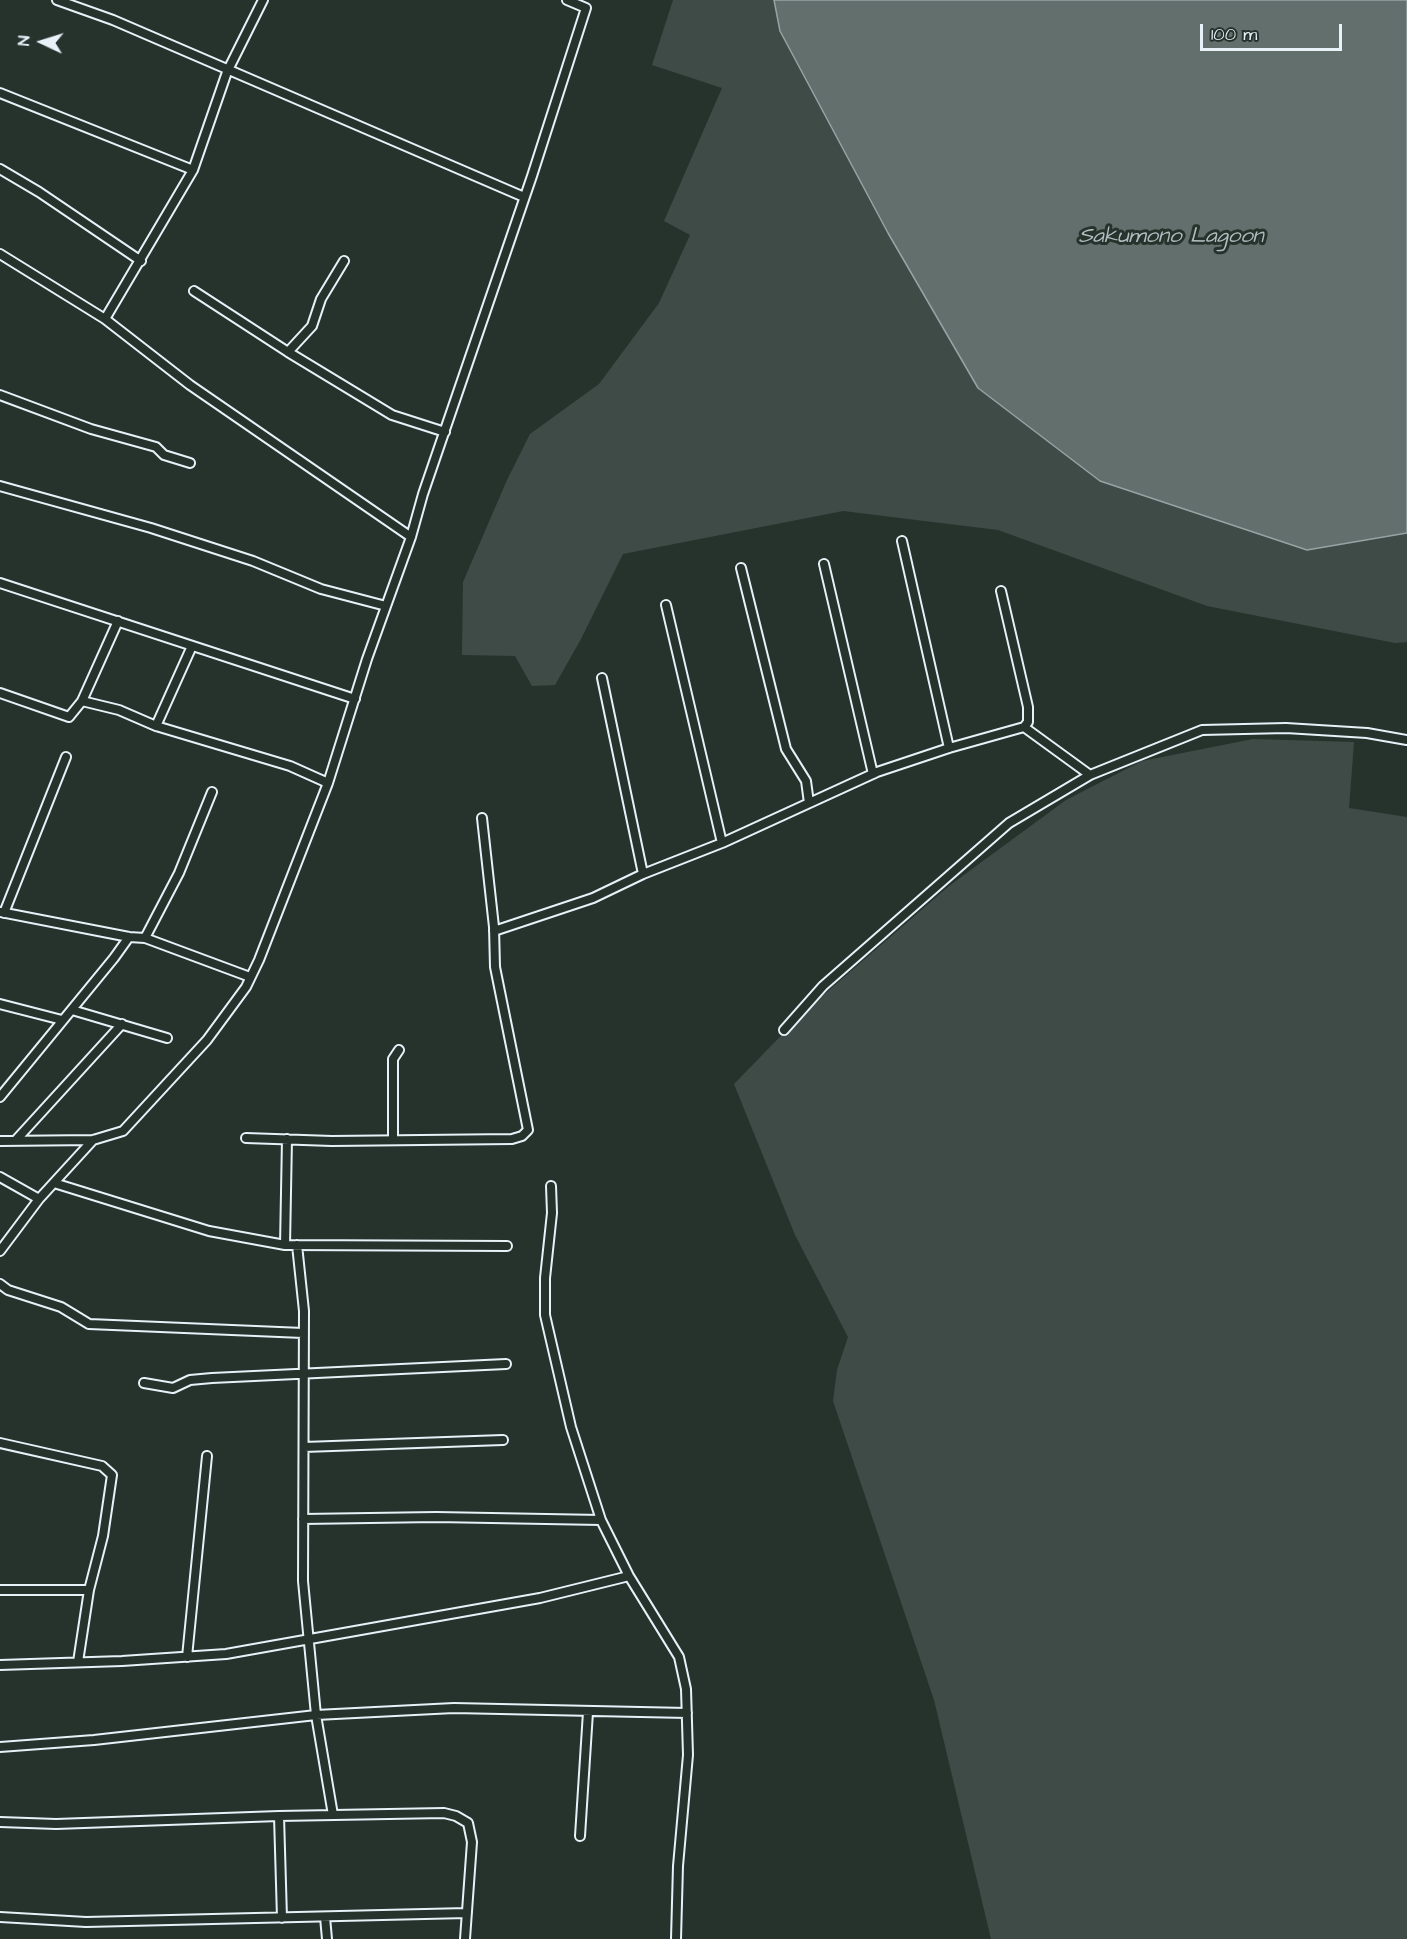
<!DOCTYPE html>
<html>
<head>
<meta charset="utf-8">
<style>
	body { margin:0 }
	#map { position:relative; width:1407px; height:1939px; overflow:hidden; background:#26332d; font-family:"Architects Daughter",sans-serif }
	canvas { display:block }
	.north { position:absolute; left:12px; top:12px; width:60px; height:60px; -webkit-text-stroke:4px #26332d; paint-order:stroke; rotate:274deg; font-size:16px; font-weight:700; line-height:24px; text-align:center; color:#e8f1f8 }
	.north::after { content:''; display:block; margin:auto; width:21px; height:27px; background:#e8f1f8; clip-path:polygon(50% 0,100% 100%,50% 72%,0 100%) }
	.scale { position:absolute; left:1200px; top:24px; width:142px; height:27px; box-sizing:border-box; border:3px solid #e8f1f8; border-top:0; padding-left:8px; font-size:18px; line-height:21px; white-space:nowrap; color:#e8f1f8; -webkit-text-stroke:4px #26332d; paint-order:stroke }
</style>
</head>
<body>
<div id="map">
<canvas width="1407" height="1939"></canvas>
<div class="north">N</div>
<div class="scale">100 m</div>
</div>
<script>
const ctx = document.querySelector('canvas').getContext('2d');
ctx.lineJoin = 'round';
function fillPath(path, color) {
  ctx.fillStyle = color;
  ctx.fill(path, 'evenodd');
}
function toPath(rows) {
  const path = new Path2D();
  for (const r of rows) {
    path.moveTo(r[0], r[1]);
    for (let i = 2; i < r.length; i += 2) path.lineTo(r[i], r[i + 1]);
  }
  return path;
}
function stroke(path, color, width, dash) {
  ctx.strokeStyle = color;
  ctx.lineWidth = width;
  ctx.lineCap = dash ? 'butt' : 'round';
  ctx.setLineDash(dash || []);
  ctx.stroke(path);
}
function label(font, color, halo, rows, align = 'center') {
  ctx.font = font + ' "Architects Daughter",sans-serif';
  ctx.lineWidth = 6;
  ctx.setLineDash([]);
  ctx.textBaseline = 'middle';
  ctx.strokeStyle = halo;
  ctx.fillStyle = color;
  for (const [text, x, y, turn = 0] of rows) {
    ctx.save();
    ctx.translate(x, y);
    ctx.rotate((+turn || 0) * Math.PI / 180);
    ctx.textAlign = isNaN(turn) ? turn : align;
    if (halo) ctx.strokeText(text, 0, 0);
    ctx.fillText(text, 0, 0);
    ctx.restore();
  }
}
const green = toPath([
	[673,0,774,0,780,31,978,388,1100,481,1307,550,1407,533,1407,642,1395,643,1207,606,998,530,843,511,623,554,581,639,555,685,532,686,515,656,462,655,463,582,507,480,530,434,599,384,659,303,690,235,664,221,722,88,652,65],
	[1253,739,1354,742,1349,808,1407,817,1407,1939,991,1939,934,1700,833,1401,837,1370,848,1337,795,1235,734,1084,805,1011,949,886,1066,800,1142,761]
]);
const water = toPath([
	[774,0,1407,0,1407,533,1307,550,1100,481,978,388,888,233,780,31,774,0]
]);
const street = toPath([
	[57,0,113,20,524,197],
	[0,93,193,170],
	[0,169,39,192,141,261],
	[0,254,105,319,190,385,411,537],
	[194,291,288,352,392,415,445,432],
	[105,319,193,170,227,72,263,0],
	[288,352,312,326,321,299,344,261],
	[0,395,91,429,156,447,164,455,190,463],
	[0,486,151,528,253,561,321,589,386,606],
	[902,541,949,748],
	[824,564,873,774],
	[741,568,786,749,806,781,809,803],
	[0,583,355,699],
	[1001,591,1028,707,1028,722,1024,727],
	[666,605,722,843],
	[602,678,643,874],
	[0,693,69,717,82,701,119,710,156,726,290,766,328,783],
	[82,701,118,621],
	[156,726,192,646],
	[0,912,129,937,145,938,250,977],
	[4,913,66,757],
	[494,931,593,898,643,874,722,843,877,772,949,748,1024,727,1090,775],
	[145,938,179,873,212,792],
	[0,1004,62,1020],
	[72,1010,167,1038],
	[784,1030,823,986,1009,823,1090,775,1202,730,1286,728,1367,733,1407,740],
	[0,1097,114,958,129,937],
	[246,1138,332,1141,512,1139,522,1136,528,1130,495,967,494,927,482,818],
	[16,1140,122,1024],
	[393,1140,393,1059,399,1050],
	[0,1141,93,1140,123,1131,207,1040,246,987,259,960,328,783,367,659,411,537,423,494,532,176,586,8,567,0],
	[0,1177,39,1199],
	[54,1183,209,1231,285,1245,507,1246],
	[551,1186,552,1213,545,1278,545,1315,571,1427,601,1520,629,1576,679,1657,686,1689,688,1755,678,1866,676,1939],
	[285,1245,287,1139],
	[297,1245,304,1311,303,1581,316,1715,333,1815],
	[0,1251,39,1199,93,1140],
	[0,1284,8,1290,61,1307,89,1324,303,1333],
	[144,1383,173,1388,190,1380,212,1378,506,1364],
	[0,1443,102,1466,112,1475,103,1536,89,1590,78,1662],
	[304,1447,503,1440],
	[303,1519,436,1517,601,1520],
	[0,1590,89,1590],
	[187,1657,207,1456],
	[0,1665,122,1661,226,1654,540,1598,629,1576],
	[0,1747,94,1740,316,1715,454,1708,687,1713],
	[279,1816,282,1918],
	[0,1822,56,1824,279,1816,444,1813,456,1816,468,1823,472,1842,465,1939],
	[580,1836,588,1712],
	[0,1917,86,1922,467,1913],
	[325,1917,327,1939]
]);
const waterNames = [
	["Sakumono Lagoon",1171,237]
];
fillPath(green, '#3e4b47');
fillPath(water, '#636f6d');
stroke(water, '#98a3a5', 1.5);
stroke(street, '#e8f1f8', 12);
stroke(street, '#26332d', 8);
label('italic 22px', '#b3bdc0', '#26332d', waterNames);
</script>
</body>
</html>
